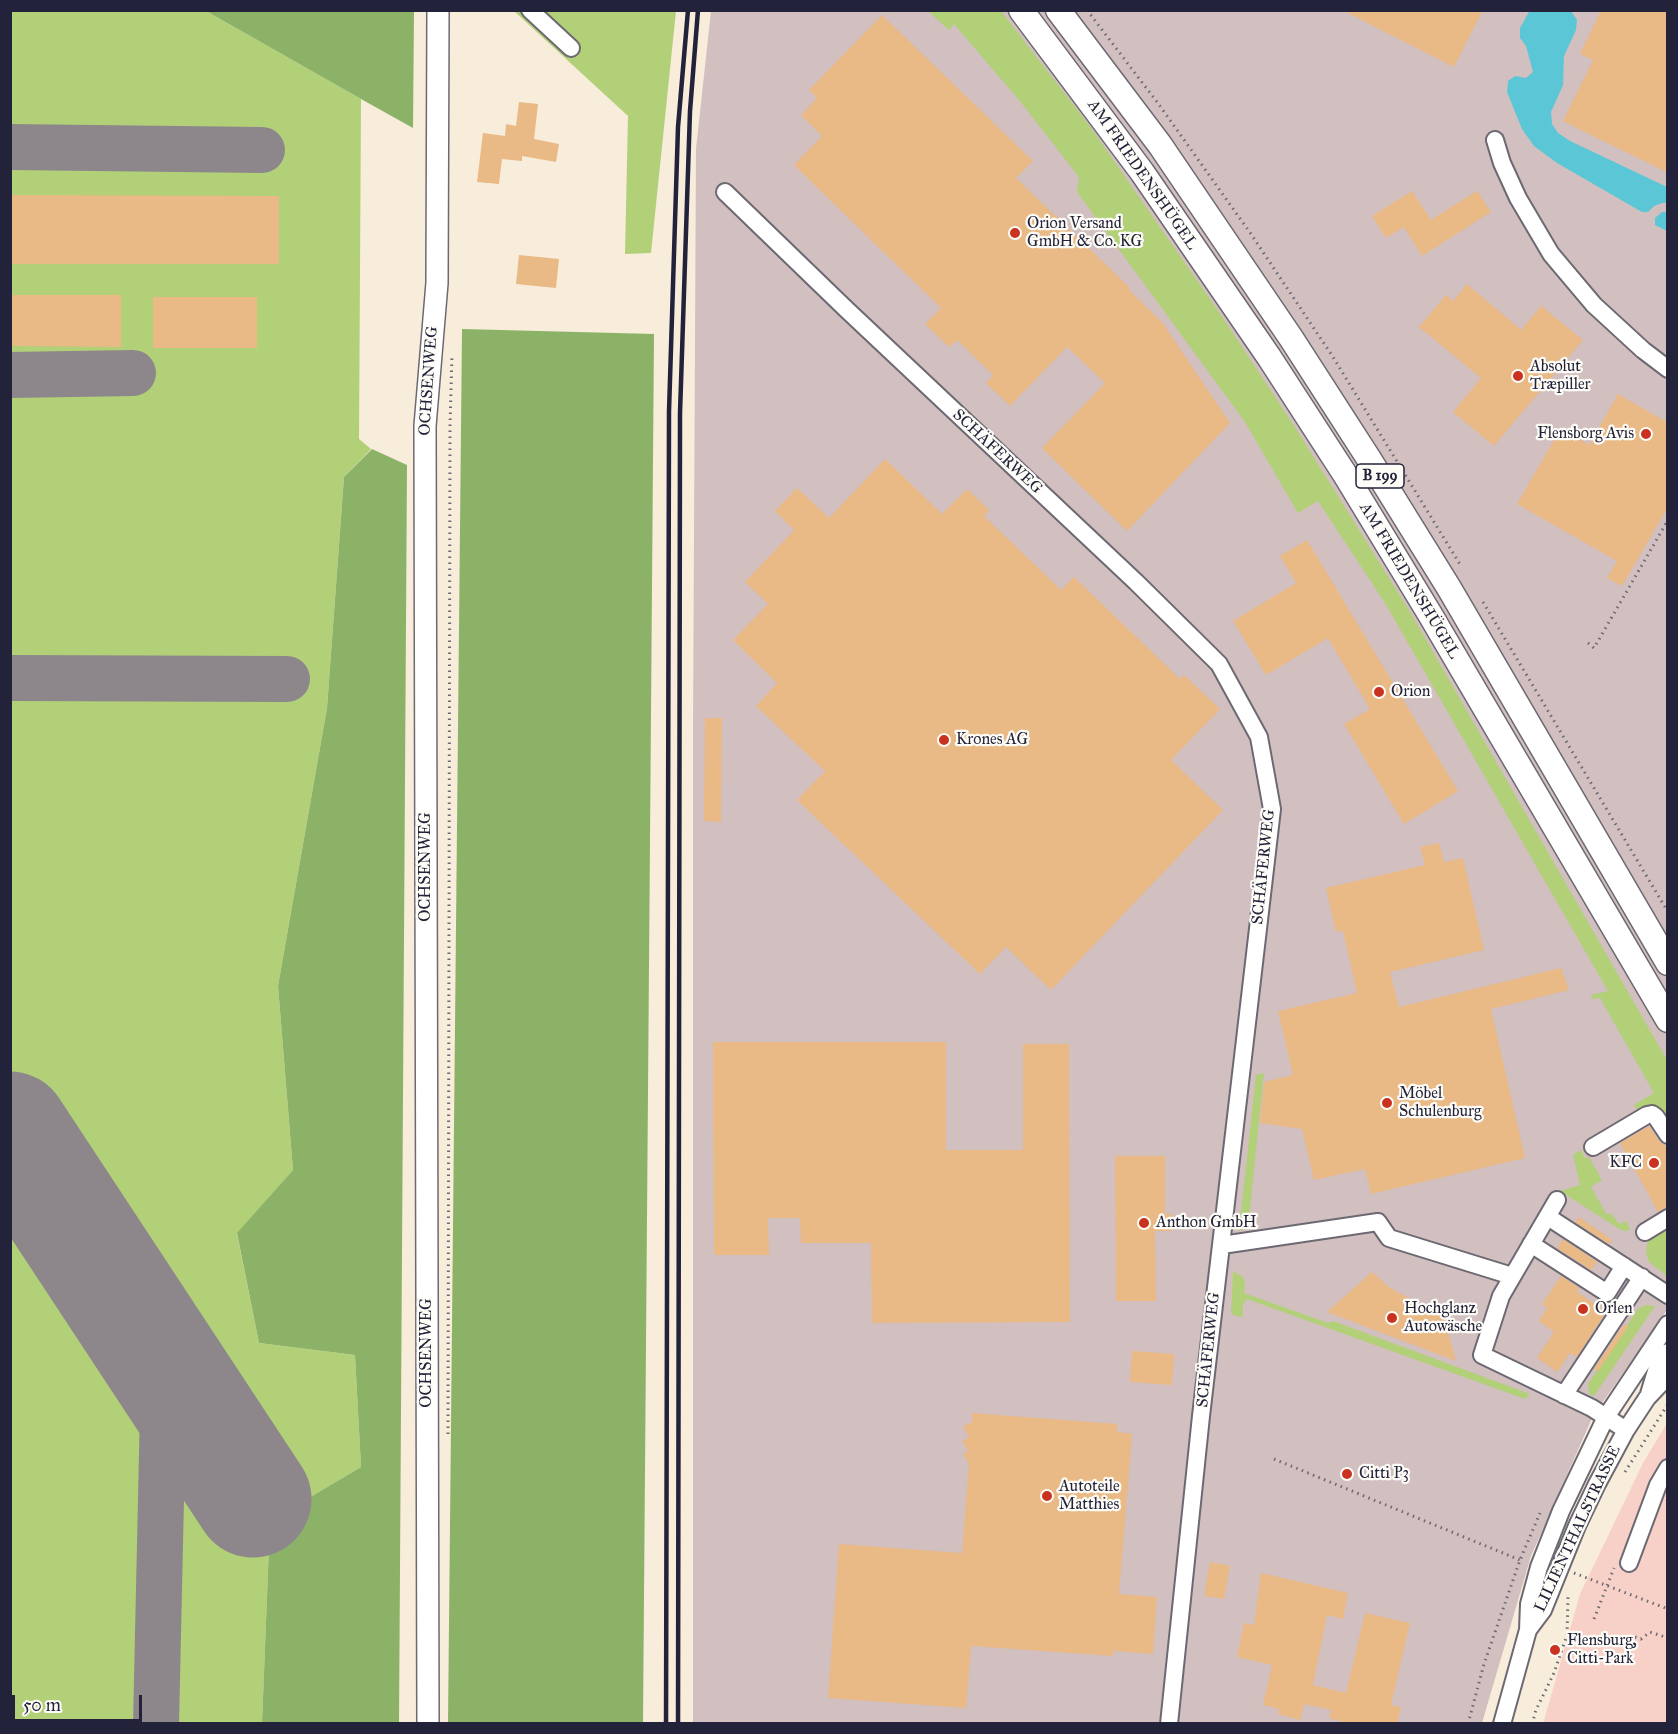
<!DOCTYPE html>
<html>
<head>
<meta charset="utf-8">
<style>
	body { margin:0 }
	#map { position:relative; width:1678px; height:1734px; overflow:hidden; background:#f8ecdb; font-family:"IM FELL Great Primer",serif }
	canvas { display:block }
	.frame { position:absolute; inset:0; border:12px solid #22223b; pointer-events:none }
	.scale { position:absolute; left:12px; top:1695px; width:130px; height:27px; box-sizing:border-box; border:3px solid #22223b; border-top:0; padding-left:8px; font-size:18px; line-height:21px; white-space:nowrap; color:#22223b; -webkit-text-stroke:4px #fdfcf7; paint-order:stroke }
</style>
</head>
<body>
<div id="map">
<canvas width="1678" height="1734"></canvas>
<div class="frame"></div>
<div class="scale">50 m</div>
</div>
<script>
const ctx = document.querySelector('canvas').getContext('2d');
ctx.lineJoin = 'round';
function fillPath(path, color) {
  ctx.fillStyle = color;
  ctx.fill(path, 'evenodd');
}
function toPath(rows) {
  const path = new Path2D();
  for (const r of rows) {
    path.moveTo(r[0], r[1]);
    for (let i = 2; i < r.length; i += 2) path.lineTo(r[i], r[i + 1]);
  }
  return path;
}
function stroke(path, color, width, dash) {
  ctx.strokeStyle = color;
  ctx.lineWidth = width;
  ctx.lineCap = dash ? 'butt' : 'round';
  ctx.setLineDash(dash || []);
  ctx.stroke(path);
}
function label(font, color, halo, rows, align = 'center') {
  ctx.font = font + ' "IM FELL Great Primer",serif';
  ctx.lineWidth = 4.5;
  ctx.setLineDash([]);
  ctx.textBaseline = 'middle';
  ctx.strokeStyle = halo;
  ctx.fillStyle = color;
  for (const [text, x, y, turn = 0] of rows) {
    ctx.save();
    ctx.translate(x, y);
    ctx.rotate((+turn || 0) * Math.PI / 180);
    ctx.textAlign = isNaN(turn) ? turn : align;
    if (halo) ctx.strokeText(text, 0, 0);
    ctx.fillText(text, 0, 0);
    ctx.restore();
  }
}
const built = toPath([
	[1667,1423,1667,1723,1543,1724,1580,1594,1643,1463]
]);
const industrial = toPath([
	[711,11,1667,11,1667,1310,1593,1416,1531,1556,1482,1723,693,1724,693,731,696,149]
]);
const green = toPath([
	[11,11,206,11,361,99,359,439,371,449,344,477,327,708,278,986,293,1170,237,1234,259,1343,355,1355,361,1467,270,1521,262,1723,11,1724],
	[514,11,676,11,651,253,625,254,628,116],
	[928,11,1001,11,1089,125,1219,312,1293,424,1409,610,1667,1060,1667,1117,1661,1110,1656,1108,1640,1115,1634,1105,1654,1093,1600,998,1592,999,1591,995,1608,991,1385,603,1318,501,1298,513,1245,422,1077,192,1079,177,1019,100,954,24,949,30],
	[1264,1073,1248,1228,1239,1231,1256,1075],
	[1581,1150,1585,1158,1589,1157,1602,1180,1591,1187,1607,1215,1611,1213,1619,1224,1626,1221,1630,1228,1628,1231,1621,1230,1560,1191,1580,1185,1573,1155],
	[1667,1222,1667,1276,1649,1262,1646,1252,1648,1239],
	[1233,1271,1243,1277,1245,1282,1244,1293,1328,1323,1333,1321,1530,1394,1525,1399,1247,1299,1243,1305,1243,1317,1236,1316,1231,1313],
	[1645,1305,1655,1306,1594,1396,1589,1394,1588,1384,1638,1309]
]);
const forest = toPath([
	[206,11,414,11,413,128,361,99],
	[462,329,654,334,643,1723,448,1723],
	[372,449,407,465,399,1723,262,1723,270,1521,361,1467,355,1355,259,1343,237,1233,293,1170,278,986,327,708,344,477]
]);
const water = toPath([
	[1530,10,1571,11,1577,20,1576,30,1564,56,1563,85,1551,112,1552,124,1558,133,1570,141,1667,187,1667,203,1662,203,1654,206,1648,212,1642,212,1557,163,1534,146,1522,129,1507,92,1508,81,1515,76,1526,78,1533,72,1526,46,1520,38,1520,28],
	[1662,212,1667,212,1667,231,1655,225,1655,218]
]);
const taxiway = toPath([
	[10,147,262,150],
	[10,375,133,373],
	[10,678,287,679],
	[156,1724,164,1364]
]);
const runway = toPath([
	[10,1130,253,1499]
]);
const building = toPath([
	[1342,10,1483,10,1454,67],
	[1601,10,1668,10,1668,173,1563,121,1593,60,1580,54],
	[882,15,1033,161,1016,178,1130,288,1129,290,1162,322,1230,423,1127,531,1042,448,1105,383,1067,347,1010,406,986,383,993,375,957,340,949,347,925,324,941,308,794,165,822,136,801,115,817,98,809,90],
	[519,102,538,104,534,139,559,144,556,162,522,156,522,161,502,159,499,184,477,182,483,133,505,136,506,124,516,126],
	[1412,191,1431,220,1477,191,1491,212,1422,256,1404,227,1386,238,1372,216],
	[10,195,279,196,279,264,10,264],
	[519,255,559,259,556,288,516,284],
	[1467,284,1521,330,1541,306,1583,340,1494,446,1453,412,1481,378,1419,327,1446,295,1453,301],
	[10,295,121,295,121,347,10,346],
	[153,297,257,297,257,348,153,348],
	[1618,394,1668,423,1668,507,1622,586,1607,578,1617,561,1517,504,1561,428,1589,445],
	[885,459,942,514,967,489,989,510,984,516,1061,590,1074,577,1180,679,1184,675,1220,709,1171,760,1223,810,1051,990,1006,947,980,974,797,800,825,771,756,706,777,683,733,640,768,604,745,582,794,530,775,511,797,488,829,518],
	[1307,540,1458,791,1404,824,1344,724,1370,709,1328,638,1266,675,1233,621,1296,583,1280,556],
	[705,718,722,718,721,822,704,821],
	[1439,843,1444,862,1463,858,1484,950,1390,972,1399,1007,1561,968,1569,990,1491,1009,1525,1158,1371,1194,1365,1169,1314,1180,1302,1129,1260,1123,1264,1082,1293,1075,1278,1011,1357,993,1343,931,1336,932,1326,888,1425,865,1420,847],
	[713,1042,946,1042,946,1150,1023,1150,1023,1044,1069,1044,1070,1322,872,1323,871,1243,801,1243,800,1218,768,1218,769,1255,714,1255],
	[1649,1126,1659,1141,1668,1148,1668,1206,1658,1212,1620,1143],
	[1115,1156,1165,1156,1165,1214,1172,1214,1172,1231,1155,1231,1156,1301,1116,1301],
	[1579,1217,1612,1240,1609,1244,1575,1222],
	[1563,1239,1597,1262,1591,1270,1557,1248],
	[1372,1272,1389,1287,1403,1295,1421,1305,1442,1311,1456,1361,1327,1312],
	[1561,1276,1579,1288,1577,1292,1606,1312,1577,1357,1570,1353,1557,1372,1537,1358,1554,1332,1539,1321,1547,1308,1542,1304],
	[1624,1324,1628,1327,1598,1371,1594,1369],
	[1132,1351,1174,1354,1172,1385,1130,1382],
	[972,1413,1117,1424,1117,1432,1132,1434,1119,1594,1157,1597,1153,1654,1113,1651,1113,1656,971,1646,966,1708,828,1698,839,1544,962,1553,969,1465,963,1454,968,1451,962,1441,969,1437,963,1426,972,1422],
	[1210,1562,1230,1566,1224,1599,1204,1596],
	[1261,1573,1348,1593,1343,1619,1327,1615,1313,1685,1346,1693,1365,1613,1410,1623,1391,1705,1401,1707,1397,1724,1351,1724,1329,1718,1331,1710,1304,1704,1300,1720,1278,1714,1279,1709,1263,1705,1272,1665,1237,1657,1244,1623,1254,1625]
]);
const path = toPath([
	[1087,10,1160,106,1251,234,1333,357,1461,566],
	[1483,602,1668,912],
	[1588,643,1594,648,1668,520],
	[448,1434,450,426,452,354],
	[1274,1459,1520,1560],
	[1625,1472,1668,1404],
	[1574,1573,1668,1609],
	[1594,1619,1614,1568],
	[1635,1637,1641,1639,1650,1632,1668,1638],
	[1468,1724,1484,1664,1520,1560,1540,1513],
	[1532,1724,1536,1710,1554,1673,1567,1635,1568,1597]
]);
const minor = toPath([
	[530,10,571,48],
	[1495,140,1502,163,1518,198,1551,254,1594,305,1643,350,1668,369],
	[725,192,846,309,1136,582,1219,664,1259,737,1272,809,1201,1416,1169,1724],
	[1593,1147,1647,1115,1652,1114,1656,1117,1668,1135],
	[1557,1200,1501,1296,1482,1355,1592,1408,1626,1430],
	[1548,1217,1668,1295],
	[1645,1232,1668,1218],
	[1531,1244,1607,1293,1624,1266],
	[1222,1245,1378,1222,1389,1238,1512,1276],
	[1649,1394,1656,1371,1668,1352],
	[1564,1395,1642,1277],
	[1629,1563,1658,1485,1668,1468],
	[1528,1630,1543,1610,1577,1526,1597,1484,1626,1430,1647,1398,1668,1376],
	[1502,1724,1528,1630,1529,1604,1539,1567,1561,1511,1606,1417,1668,1324]
]);
const major = toPath([
	[428,1724,425,426,437,283,438,10]
]);
const highway = toPath([
	[1021,10,1142,172,1269,357,1346,476,1431,616,1668,1020],
	[1058,10,1160,145,1291,338,1369,459,1449,588,1668,963]
]);
const rail = toPath([
	[666,1724,669,411,678,127,688,10],
	[678,1724,680,413,690,111,698,10]
]);
const markers = [
	[1015,233,6,"#c8321e"],
	[1518,376,6,"#c8321e"],
	[1646,434,6,"#c8321e"],
	[1379,692,6,"#c8321e"],
	[944,740,6,"#c8321e"],
	[1387,1103,6,"#c8321e"],
	[1654,1163,6,"#c8321e"],
	[1144,1223,6,"#c8321e"],
	[1583,1309,6,"#c8321e"],
	[1392,1318,6,"#c8321e"],
	[1347,1474,6,"#c8321e"],
	[1047,1496,6,"#c8321e"],
	[1555,1650,6,"#c8321e"]
];
const shields = [
	[1380,476,48]
];
const shieldNames = [
	["B 199",1380,476]
];
const streetNames = [
	["AM FRIEDENSHÜGEL",1142,175,55],
	["OCHSENWEG",429,381,-86],
	["SCHÄFERWEG",997,452,43],
	["AM FRIEDENSHÜGEL",1409,581,59],
	["OCHSENWEG",426,867,-90],
	["SCHÄFERWEG",1264,867,-84],
	["SCHÄFERWEG",1209,1350,-84],
	["OCHSENWEG",427,1353,-90],
	["LILIENTHALSTRASSE",1578,1529,-65]
];
const poiNames = [
	["Orion Versand",1027,224],
	["GmbH & Co. KG",1027,242],
	["Absolut",1530,367],
	["Træpiller",1530,385],
	["Flensborg Avis",1634,434,"right"],
	["Orion",1391,692],
	["Krones AG",956,740],
	["Möbel",1399,1094],
	["Schulenburg",1399,1112],
	["KFC",1642,1163,"right"],
	["Anthon GmbH",1156,1223],
	["Hochglanz",1404,1309],
	["Autowäsche",1404,1327],
	["Orlen",1595,1309],
	["Citti P3",1359,1474],
	["Autoteile",1059,1487],
	["Matthies",1059,1505],
	["Flensburg,",1567,1641],
	["Citti-Park",1567,1659]
];
fillPath(built, '#f7d1c7');
fillPath(industrial, '#d2bfc0');
fillPath(green, '#b1d078');
fillPath(forest, '#8cb268');
fillPath(water, '#5bc6d5');
stroke(taxiway, '#8d878b', 46);
stroke(runway, '#8d878b', 117);
fillPath(building, '#e9b986');
stroke(minor, '#6d6973', 20);
stroke(major, '#6d6973', 24);
stroke(highway, '#6d6973', 27);
stroke(path, '#6d6973', 3, [1.5, 4.5]);
stroke(minor, '#fff', 16);
stroke(major, '#fff', 21);
stroke(highway, '#fff', 24);
stroke(rail, '#22223b', 4.5);
for (const [x, y, r, color] of markers) {
  const dot = new Path2D();
  dot.arc(x, y, r, 0, 2 * Math.PI);
  ctx.fillStyle = color;
  ctx.fill(dot);
  stroke(dot, '#fdfcf7', 2);
}
for (const [x, y, w] of shields) {
  const box = new Path2D();
  box.roundRect(x - w / 2, y - 12, w, 24, 4.5);
  ctx.fillStyle = '#fdfcf7';
  ctx.fill(box);
  stroke(box, '#22223b', 1.5);
}
label('bold 15px', '#22223b', null, shieldNames);
label('16px', '#22223b', '#fdfcf7', streetNames);
label('16px', '#22223b', '#fdfcf7', poiNames, 'left');
</script>
</body>
</html>
